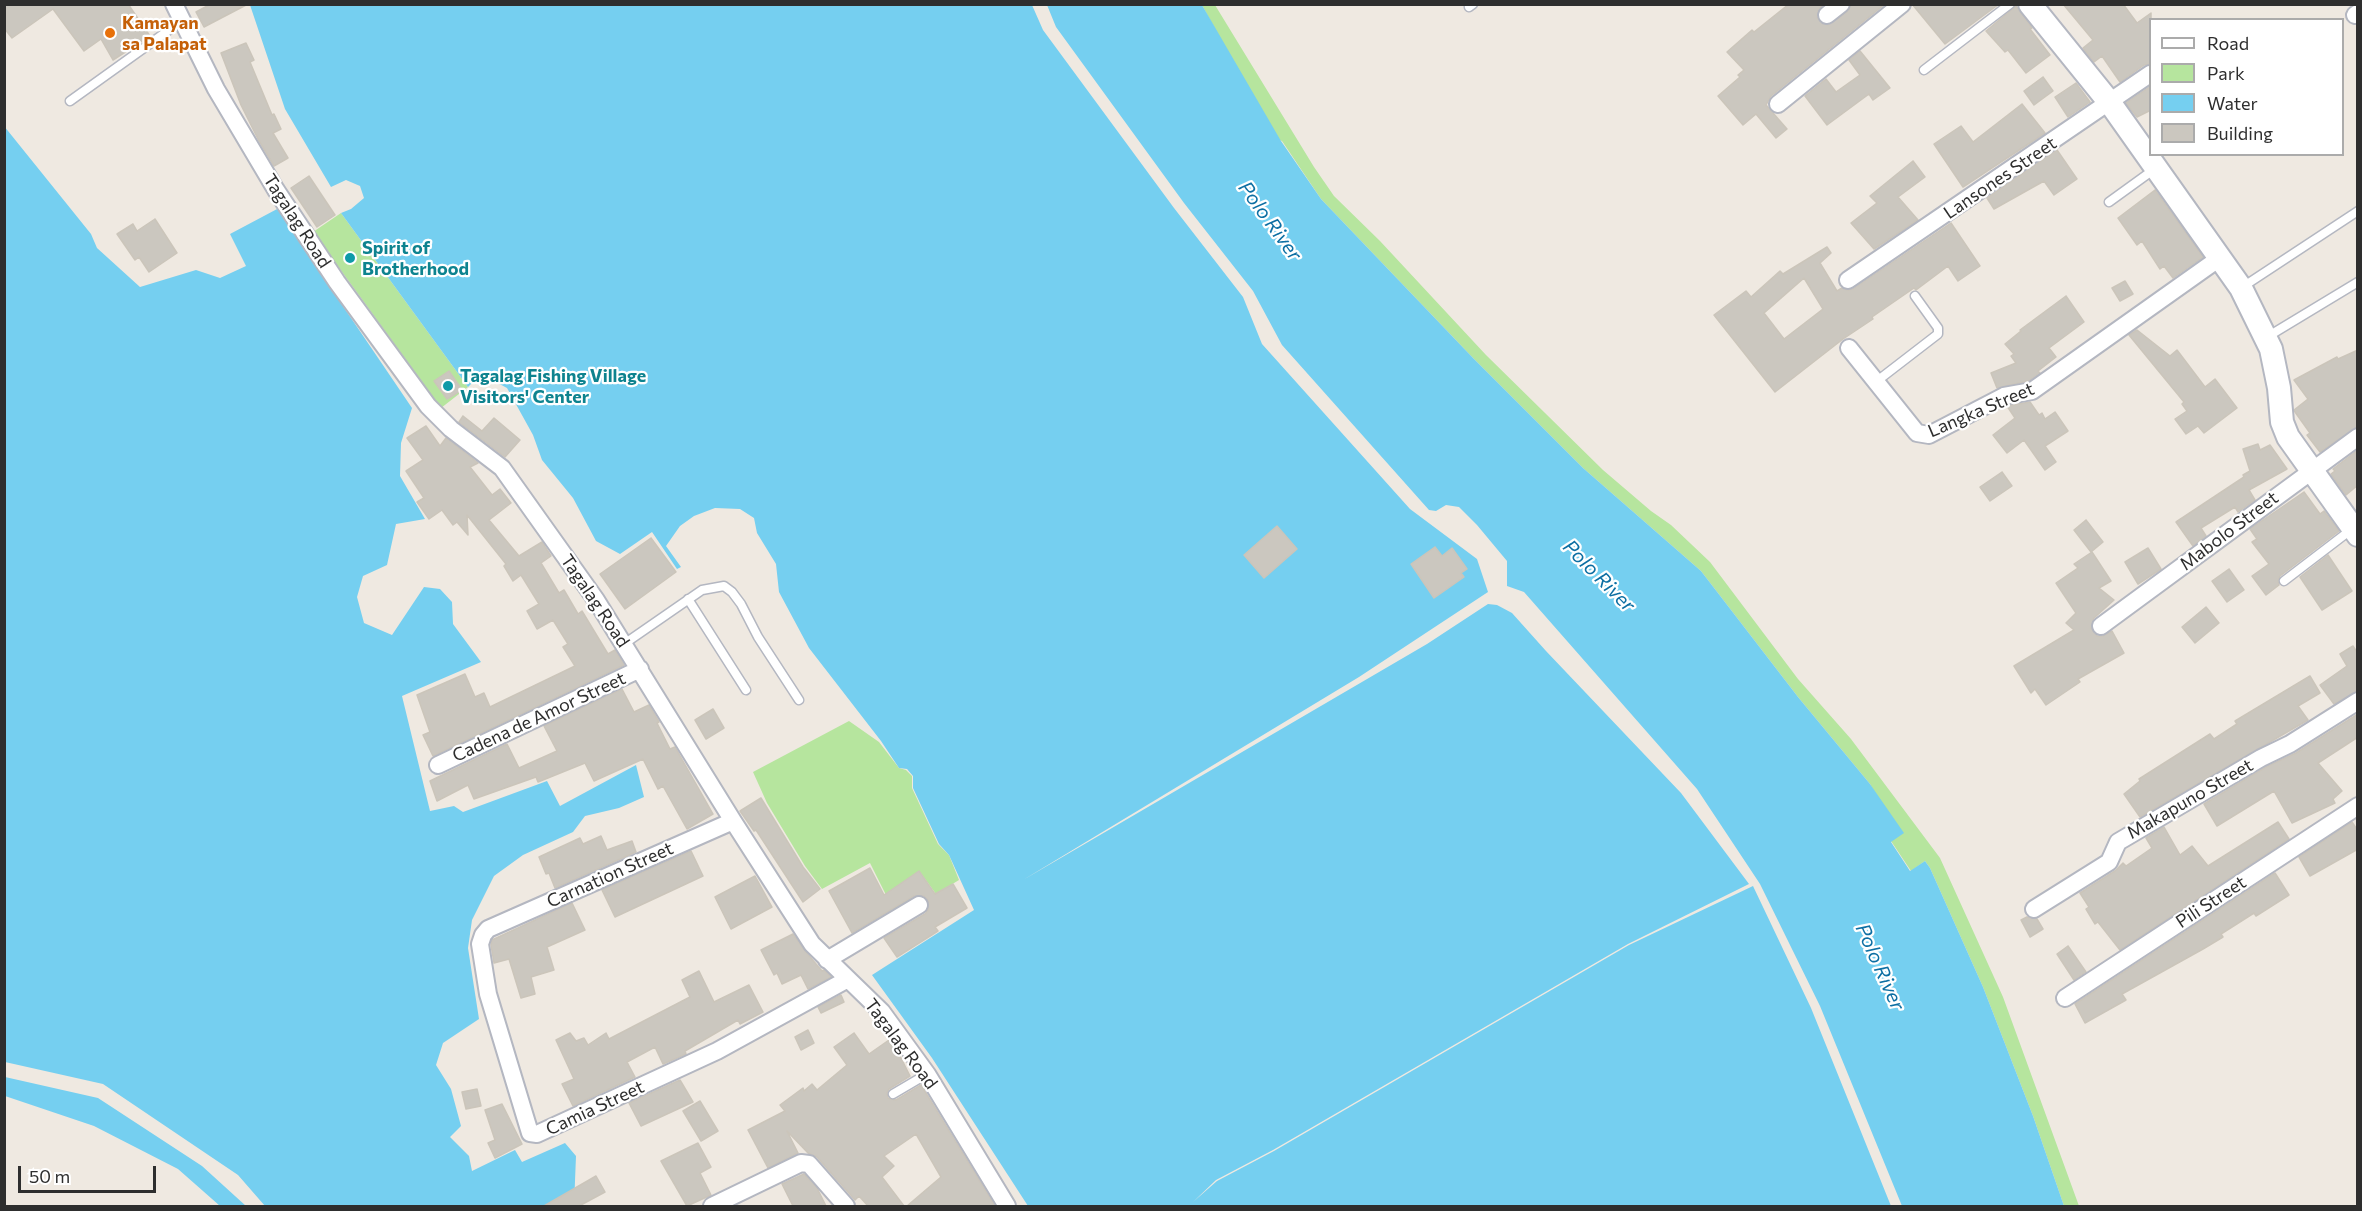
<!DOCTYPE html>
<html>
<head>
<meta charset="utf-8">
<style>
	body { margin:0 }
	#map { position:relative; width:2362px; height:1211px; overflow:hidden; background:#efe9e1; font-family:Commissioner,sans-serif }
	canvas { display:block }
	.frame { position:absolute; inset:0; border:6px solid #2e2e2e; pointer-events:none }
	.legend { position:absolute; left:2149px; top:18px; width:195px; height:138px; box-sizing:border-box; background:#fff; border:2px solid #ababab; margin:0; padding:8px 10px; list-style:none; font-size:18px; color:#2e2e2e }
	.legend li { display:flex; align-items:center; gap:12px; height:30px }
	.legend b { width:30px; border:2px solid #ababab }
	.scale { position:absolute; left:18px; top:1166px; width:138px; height:27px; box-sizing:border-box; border:3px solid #2e2e2e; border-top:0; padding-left:8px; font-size:18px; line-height:21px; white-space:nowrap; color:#2e2e2e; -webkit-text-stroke:4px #fff; paint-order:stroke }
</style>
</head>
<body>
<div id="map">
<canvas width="2362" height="1211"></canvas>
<div class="frame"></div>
<ul class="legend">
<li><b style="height:8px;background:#fff"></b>Road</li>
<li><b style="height:16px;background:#b6e59e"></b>Park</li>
<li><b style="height:16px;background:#75cff0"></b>Water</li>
<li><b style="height:16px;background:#cbc7bf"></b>Building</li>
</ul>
<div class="scale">50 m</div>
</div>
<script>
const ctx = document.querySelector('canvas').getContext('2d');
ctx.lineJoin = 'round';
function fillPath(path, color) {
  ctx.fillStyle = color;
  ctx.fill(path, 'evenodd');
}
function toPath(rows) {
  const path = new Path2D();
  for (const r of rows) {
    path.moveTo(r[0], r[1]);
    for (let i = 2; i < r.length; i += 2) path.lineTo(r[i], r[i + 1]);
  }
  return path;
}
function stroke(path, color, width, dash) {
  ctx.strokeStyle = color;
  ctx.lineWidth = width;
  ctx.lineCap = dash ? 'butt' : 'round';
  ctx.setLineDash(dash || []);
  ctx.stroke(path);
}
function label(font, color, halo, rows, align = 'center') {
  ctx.font = font + ' Commissioner,sans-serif';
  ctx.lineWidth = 4.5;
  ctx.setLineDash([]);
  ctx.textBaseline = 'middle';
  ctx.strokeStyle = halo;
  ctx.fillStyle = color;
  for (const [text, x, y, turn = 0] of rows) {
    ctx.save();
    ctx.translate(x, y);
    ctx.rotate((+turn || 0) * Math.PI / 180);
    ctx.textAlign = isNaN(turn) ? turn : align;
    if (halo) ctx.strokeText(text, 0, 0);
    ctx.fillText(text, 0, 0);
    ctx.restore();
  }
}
const green = toPath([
	[1202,5,1215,5,1314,167,1334,196,1380,241,1486,355,1603,470,1651,511,1671,525,1710,562,1798,679,1851,739,1940,858,2003,997,2079,1206,2064,1206,2033,1116,1983,987,1930,868,1925,861,1911,871,1891,841,1898,836,1870,784,1798,697,1701,571,1583,468,1474,359,1321,199,1282,141,1274,138],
	[341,213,468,387,441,408,313,232],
	[849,721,879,742,899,768,906,770,912,776,912,788,938,844,949,855,959,880,936,894,919,871,902,883,915,903,896,915,870,863,822,889,805,866,767,803,753,772]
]);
const water = toPath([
	[250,5,1032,5,1043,30,1174,208,1243,297,1262,344,1410,509,1477,559,1488,592,1359,677,1023,880,1427,644,1488,604,1497,605,1512,613,1546,651,1681,793,1749,884,1628,944,1273,1150,1216,1180,1193,1202,1217,1181,1274,1151,1629,945,1753,886,1811,1008,1891,1206,1028,1206,932,1058,872,975,974,910,949,855,939,844,913,788,913,776,907,769,899,768,881,741,809,648,779,592,776,564,757,533,754,518,740,509,715,508,694,516,680,526,666,546,681,567,677,569,652,532,620,554,596,541,573,498,542,460,533,435,507,388,481,374,468,387,341,213,351,209,364,198,360,186,346,180,331,187,285,109],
	[1047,5,1202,5,1281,141,1321,199,1474,359,1583,468,1701,571,1798,697,1870,784,1904,833,1891,842,1910,871,1925,861,1930,868,1983,987,2033,1116,2064,1206,1902,1206,1820,1006,1760,884,1697,789,1524,592,1507,586,1507,561,1477,525,1459,507,1446,505,1436,511,1429,510,1282,345,1253,291,1184,203,1056,27],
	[4,126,91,234,97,248,140,287,196,270,220,278,246,266,230,234,279,208,290,228,412,408,401,443,400,476,425,519,396,524,387,565,363,576,357,597,364,623,392,635,424,587,440,589,452,602,453,624,481,662,402,696,430,811,454,806,463,812,547,781,560,806,636,765,644,797,619,808,585,816,573,832,523,855,494,876,472,920,468,948,479,1019,443,1043,436,1065,451,1089,461,1126,450,1137,469,1156,472,1171,515,1150,522,1162,565,1143,576,1156,574,1206,265,1206,238,1175,103,1084,5,1062],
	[5,1077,98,1098,202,1166,246,1206,220,1206,178,1169,94,1126,5,1096]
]);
const building = toPath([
	[4,4,128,4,150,36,113,60,101,39,84,51,53,9,12,38,4,28,4,4],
	[211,4,248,4,204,27,196,12,211,4],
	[1789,4,1823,4,1818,11,1817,17,1823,24,1828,25,1847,12,1851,4,1885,4,1771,96,1766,105,1787,129,1776,138,1756,114,1743,125,1718,96,1740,77,1738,75,1744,70,1727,52,1752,30,1754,32,1789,4],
	[1912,4,1999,4,1945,44,1912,4],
	[2063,4,2123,4,2137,23,2151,13,2151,64,2144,65,2120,82,2102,56,2094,62,2083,48,2093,40,2063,4],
	[2016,6,2032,28,2030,29,2050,55,2026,73,2008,50,2005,52,1986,31,2016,6],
	[246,43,254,60,250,62,272,115,274,114,281,129,273,133,288,158,274,166,258,139,241,105,221,53,246,43],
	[1860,51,1890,88,1873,100,1869,94,1827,125,1805,96,1826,79,1836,92,1860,75,1849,60,1860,51],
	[2043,77,2053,91,2034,105,2024,91,2043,77],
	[2076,83,2090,102,2068,117,2055,97,2076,83],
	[2151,86,2151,110,2137,117,2126,103,2151,86],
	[2022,104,2045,133,1963,187,1934,144,1961,126,1973,142,2022,104],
	[2057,150,2077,179,2054,195,2044,181,1994,209,1987,198,2057,150],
	[1913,161,1925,177,1898,197,1918,220,1874,249,1851,223,1877,203,1870,196,1913,161],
	[309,176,335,215,317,227,291,188,309,176],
	[2155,190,2203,257,2173,278,2164,266,2160,269,2142,241,2137,245,2118,218,2155,190],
	[155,219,177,253,149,272,139,257,135,260,117,234,133,224,137,231,155,219],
	[1951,223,1980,266,1958,281,1948,266,1916,290,1914,288,1872,317,1873,319,1843,339,1775,392,1714,315,1746,291,1751,297,1780,271,1783,274,1827,247,1831,253,1820,263,1837,291,1842,288,1848,290,1853,289,1951,223],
	[1804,278,1823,309,1784,339,1764,313,1804,278],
	[2125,281,2133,294,2120,301,2112,288,2125,281],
	[2066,296,2084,322,2049,348,2056,357,2038,371,2040,373,2028,381,1997,388,1991,373,2016,363,2011,356,2014,354,2005,344,2021,331,2020,330,2066,296],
	[2137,330,2170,356,2177,350,2205,387,2215,379,2237,408,2204,433,2198,426,2186,434,2175,419,2187,411,2182,404,2184,402,2129,335,2137,330],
	[2358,350,2358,427,2320,452,2307,435,2310,433,2295,412,2294,410,2308,399,2294,380,2337,357,2338,359,2358,350],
	[449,371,462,390,447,399,434,381,449,371],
	[2030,402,2039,415,2042,413,2045,419,2055,412,2068,431,2045,446,2056,462,2045,470,2024,440,2007,453,1993,435,2015,418,2007,406,2030,402],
	[463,416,482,431,494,418,520,440,505,457,459,422,463,416],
	[426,426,440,446,446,438,478,463,470,467,492,495,500,489,511,503,489,520,519,556,542,542,551,556,541,563,559,593,564,590,578,614,582,611,608,654,615,650,624,665,433,756,423,735,430,732,417,695,465,674,475,697,484,693,490,707,575,666,563,647,568,644,553,620,537,629,527,611,539,604,521,575,513,581,504,566,506,564,467,515,468,535,457,522,453,525,442,510,429,519,417,502,424,498,406,471,423,460,407,438,426,426],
	[2258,444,2260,450,2270,445,2287,469,2249,490,2255,500,2238,512,2235,507,2201,528,2206,536,2193,546,2176,522,2244,477,2243,475,2250,471,2243,449,2258,444],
	[2358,450,2358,485,2346,495,2331,474,2335,471,2333,469,2358,450],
	[2002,472,2012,486,1990,501,1980,487,2002,472],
	[2304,492,2320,514,2324,511,2339,531,2280,576,2278,581,2279,585,2266,595,2252,576,2269,564,2252,542,2257,539,2250,529,2304,492],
	[2086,520,2103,542,2091,552,2074,530,2086,520],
	[1277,526,1297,549,1264,578,1244,555,1277,526],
	[651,538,676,572,625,609,600,574,651,538],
	[1435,547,1442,556,1452,548,1467,569,1461,573,1464,577,1434,598,1411,564,1435,547],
	[2148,548,2161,569,2138,584,2125,562,2148,548],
	[2092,552,2111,581,2099,588,2114,600,2094,618,2091,628,2097,636,2103,636,2112,631,2124,653,2078,679,2080,682,2046,705,2035,689,2031,693,2014,666,2074,630,2066,623,2076,613,2056,583,2078,568,2074,564,2092,552],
	[2328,555,2352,591,2322,610,2300,577,2328,555],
	[2229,569,2244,590,2227,602,2212,581,2229,569],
	[2206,607,2219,623,2195,643,2182,627,2206,607],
	[2353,646,2358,654,2358,691,2334,704,2320,685,2347,666,2340,654,2353,646],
	[2310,676,2320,693,2298,706,2308,720,2140,817,2124,794,2140,781,2139,779,2210,734,2214,739,2237,724,2235,721,2310,676],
	[622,689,634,712,649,705,659,722,657,723,670,749,675,747,713,814,687,829,663,786,658,789,643,759,594,781,585,763,538,782,536,777,474,799,468,785,437,801,430,781,507,744,519,768,557,751,544,726,622,689],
	[713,709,724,728,706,739,695,720,713,709],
	[2358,714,2358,737,2318,763,2342,791,2333,799,2335,803,2292,823,2274,791,2217,826,2204,804,2266,767,2296,753,2358,714],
	[761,798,803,867,820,889,803,902,756,830,754,831,740,811,761,798],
	[2278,822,2289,839,2120,950,2098,922,2095,924,2086,909,2089,907,2080,893,2115,871,2123,863,2126,866,2152,848,2146,838,2164,827,2180,855,2192,846,2208,866,2278,822],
	[2352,822,2358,831,2358,849,2310,876,2299,857,2352,822],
	[601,836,607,850,632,841,636,852,555,888,549,873,546,874,539,857,580,838,583,844,601,836],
	[691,851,703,876,615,917,602,890,691,851],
	[870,868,884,895,919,871,935,894,953,884,967,908,935,927,938,931,897,957,884,938,925,914,928,910,928,900,924,896,914,896,852,933,829,891,870,868],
	[2275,873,2289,895,2256,916,2254,913,2221,934,2223,937,2203,949,2122,994,2126,1000,2085,1023,2075,1004,2275,873],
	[755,876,772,907,731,929,715,897,755,876],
	[572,903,585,930,547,947,554,970,531,977,535,994,521,998,509,959,494,963,491,945,492,940,572,903],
	[2027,917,2037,919,2043,929,2030,937,2021,920,2027,917],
	[793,934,805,951,822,971,824,970,831,977,808,989,801,975,782,984,777,973,774,975,761,950,793,934],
	[2068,946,2086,972,2074,980,2057,954,2068,946],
	[699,971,714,1002,749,985,763,1012,740,1024,738,1020,685,1051,686,1054,663,1064,655,1047,627,1062,635,1077,573,1106,562,1084,574,1079,556,1040,570,1033,576,1041,584,1038,588,1045,606,1033,609,1039,690,997,682,980,699,971],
	[841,995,844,1002,821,1013,818,1007,841,995],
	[808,1030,814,1043,801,1050,795,1037,808,1030],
	[854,1033,869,1054,889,1040,899,1054,910,1076,889,1089,887,1093,888,1098,896,1100,921,1085,995,1206,907,1206,941,1177,916,1134,884,1156,894,1166,882,1177,904,1206,868,1206,859,1196,855,1200,817,1157,808,1153,787,1131,798,1153,768,1168,748,1130,785,1111,780,1105,803,1088,804,1091,812,1084,817,1090,847,1065,834,1047,854,1033],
	[680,1080,693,1102,641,1126,629,1103,680,1080],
	[477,1089,481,1106,466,1109,462,1092,477,1089],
	[700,1101,718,1131,701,1141,683,1111,700,1101],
	[502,1104,522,1144,495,1158,488,1143,495,1140,485,1110,502,1104],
	[698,1143,711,1167,700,1173,711,1195,687,1206,661,1161,698,1143],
	[804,1174,817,1188,826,1206,793,1206,782,1184,804,1174],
	[596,1176,605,1192,579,1206,544,1206,596,1176]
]);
const lane = toPath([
	[1469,7,1473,4],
	[1924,70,2010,4],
	[70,101,183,20],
	[2109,202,2156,168],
	[2241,288,2358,211],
	[2267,337,2358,282],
	[1877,381,1938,334,1938,328,1915,296],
	[2284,581,2352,529],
	[688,599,746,690],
	[624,644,702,590,724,586,732,592,741,604,758,637,799,700],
	[893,1094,927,1074]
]);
const street = toPath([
	[174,4,216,89,276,190,337,282,428,406,451,429,502,468,596,600,733,821,812,944,882,1012,927,1074,1007,1206],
	[1827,15,1841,4],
	[2355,15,2358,13],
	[1778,104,1902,4],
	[1848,280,2150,74],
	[1849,348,1917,433,1929,435,2004,396,2032,391,2221,257],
	[2101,626,2358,437],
	[438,765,640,669],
	[733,821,488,929,483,935,480,944,488,994,530,1133,537,1134,717,1051,848,979],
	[2034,909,2109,862,2118,842,2261,758,2290,744,2358,701],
	[827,960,919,905],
	[2065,998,2358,806],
	[712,1206,801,1163,809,1164,846,1206]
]);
const secondary = toPath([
	[2030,4,2110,103,2241,288,2271,349,2279,388,2282,422,2288,437,2358,535]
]);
const markers = [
	[110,33,6,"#e8710a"],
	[350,258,6,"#0f9aa8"],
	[448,386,6,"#0f9aa8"]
];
const foodNames = [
	["Kamayan",122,23],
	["sa Palapat",122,44]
];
const streetNames = [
	["Lansones Street",2000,178,-34],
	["Tagalag Road",297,221,57],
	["Langka Street",1981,410,-23],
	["Mabolo Street",2229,531,-37],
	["Tagalag Road",595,601,56],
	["Cadena de Amor Street",539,717,-25],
	["Makapuno Street",2190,799,-30],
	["Carnation Street",610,875,-24],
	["Pili Street",2211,902,-33],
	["Tagalag Road",901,1044,53],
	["Camia Street",595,1108,-25]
];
const cultureNames = [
	["Spirit of",362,248],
	["Brotherhood",362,269],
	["Tagalag Fishing Village",460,376],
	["Visitors' Center",460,397]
];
const waterNames = [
	["Polo River",1270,221,54],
	["Polo River",1599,576,45],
	["Polo River",1880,967,66]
];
fillPath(green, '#b6e59e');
fillPath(water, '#75cff0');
fillPath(building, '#cbc7bf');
stroke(building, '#cbc5ba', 1.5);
stroke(lane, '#b4b7c1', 11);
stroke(street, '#b4b7c1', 20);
stroke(secondary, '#b4b7c1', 26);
stroke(lane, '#fff', 8);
stroke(street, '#fff', 16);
stroke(secondary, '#fff', 22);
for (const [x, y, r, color] of markers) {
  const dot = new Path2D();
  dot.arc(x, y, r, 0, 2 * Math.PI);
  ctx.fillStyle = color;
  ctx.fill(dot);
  stroke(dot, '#fff', 2);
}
label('bold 18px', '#c56008', '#fff', foodNames, 'left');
label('18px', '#2e2e2e', '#fff', streetNames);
label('bold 18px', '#0d838f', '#fff', cultureNames, 'left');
label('italic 20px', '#0d6fa3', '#fff', waterNames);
</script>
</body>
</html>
